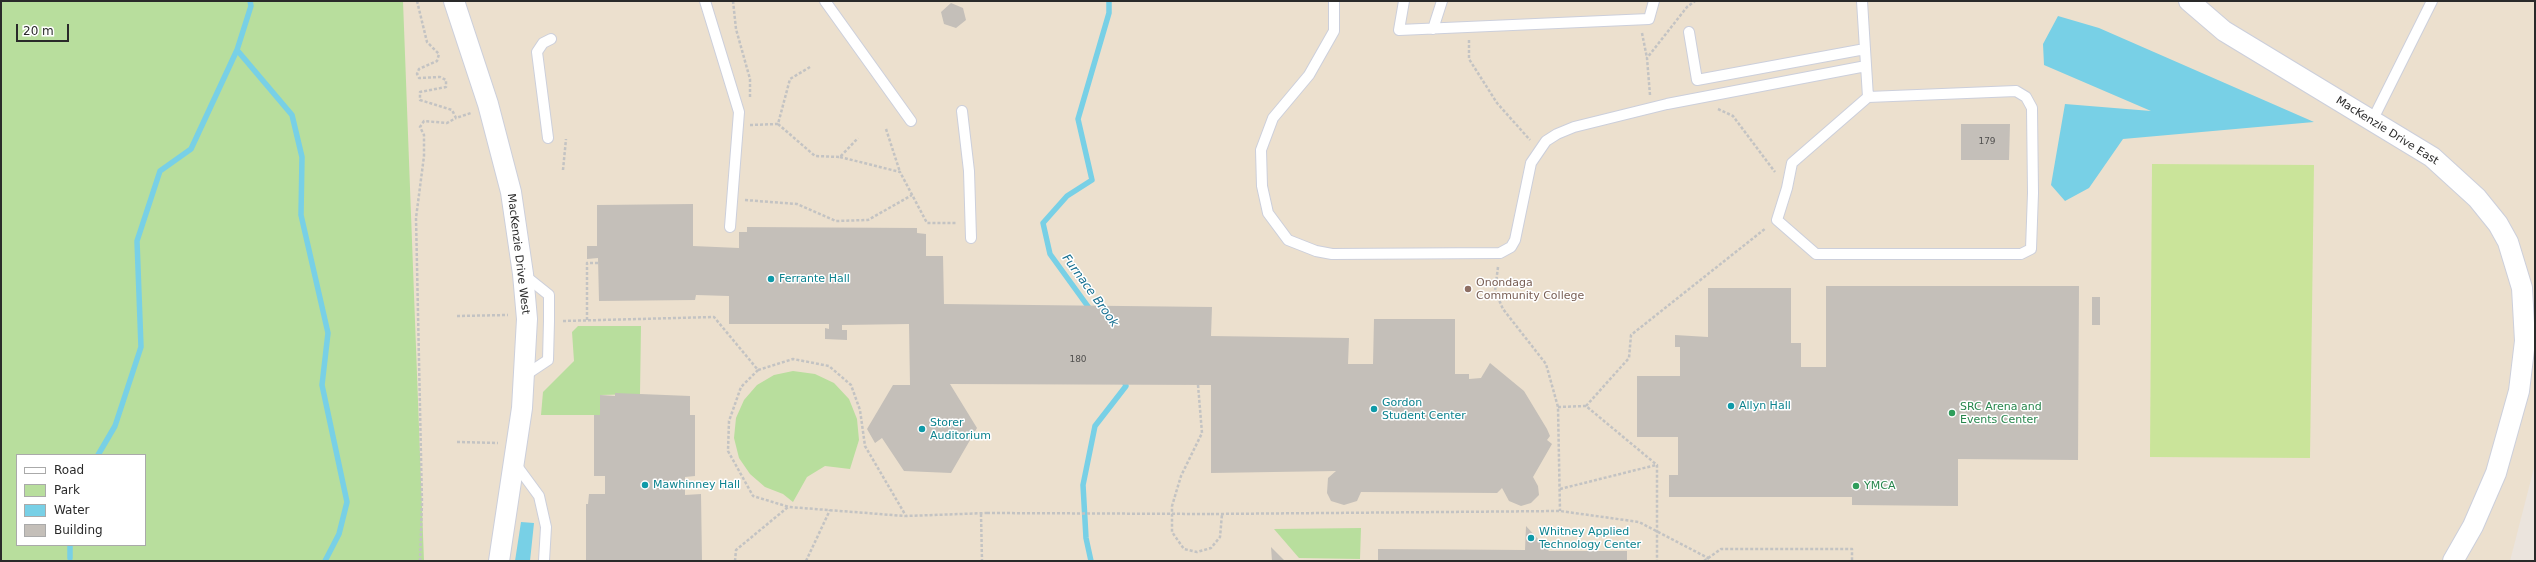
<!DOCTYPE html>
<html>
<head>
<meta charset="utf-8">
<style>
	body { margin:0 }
	#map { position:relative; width:2536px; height:562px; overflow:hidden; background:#ebe4dd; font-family:"DejaVu Sans",sans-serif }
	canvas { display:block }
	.frame { position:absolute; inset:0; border:2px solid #2a2a2a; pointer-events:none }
	.legend { position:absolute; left:16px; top:454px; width:130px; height:92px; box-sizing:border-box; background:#fff; border:1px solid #aaa; margin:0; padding:5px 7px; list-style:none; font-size:12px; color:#2a2a2a }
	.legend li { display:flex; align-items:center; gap:8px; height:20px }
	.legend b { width:20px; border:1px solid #aaa }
	.scale { position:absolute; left:16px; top:24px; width:53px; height:18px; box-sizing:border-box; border:2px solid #2a2a2a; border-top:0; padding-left:5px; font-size:12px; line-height:14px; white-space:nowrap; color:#2a2a2a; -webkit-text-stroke:3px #fff; paint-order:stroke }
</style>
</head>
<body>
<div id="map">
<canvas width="2536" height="562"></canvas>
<div class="frame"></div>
<ul class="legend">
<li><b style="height:5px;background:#fff"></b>Road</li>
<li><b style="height:11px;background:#b8de9d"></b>Park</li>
<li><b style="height:11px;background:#78d0e6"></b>Water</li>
<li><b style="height:11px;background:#c4bfb9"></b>Building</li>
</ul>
<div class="scale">20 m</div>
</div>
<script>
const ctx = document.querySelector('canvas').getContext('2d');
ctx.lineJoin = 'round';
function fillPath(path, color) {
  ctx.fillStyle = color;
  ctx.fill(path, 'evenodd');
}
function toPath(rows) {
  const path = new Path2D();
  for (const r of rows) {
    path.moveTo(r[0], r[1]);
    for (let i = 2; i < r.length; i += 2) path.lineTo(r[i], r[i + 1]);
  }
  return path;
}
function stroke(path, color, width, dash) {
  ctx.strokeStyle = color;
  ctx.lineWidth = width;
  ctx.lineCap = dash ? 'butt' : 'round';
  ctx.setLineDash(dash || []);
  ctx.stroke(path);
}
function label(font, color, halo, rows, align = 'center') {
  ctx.font = font + ' "DejaVu Sans",sans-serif';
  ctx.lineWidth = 3;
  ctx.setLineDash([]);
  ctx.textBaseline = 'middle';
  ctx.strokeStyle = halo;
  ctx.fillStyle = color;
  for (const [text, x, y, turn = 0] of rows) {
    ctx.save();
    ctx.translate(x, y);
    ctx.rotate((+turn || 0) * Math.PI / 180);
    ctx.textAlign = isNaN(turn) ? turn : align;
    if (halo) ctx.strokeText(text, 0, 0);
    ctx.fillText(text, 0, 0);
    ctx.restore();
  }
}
const education = toPath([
	[392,1,2535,1,2535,464,2510,561,411,561]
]);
const green = toPath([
	[1,1,403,1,424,561,1,561],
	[17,455,145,455,145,545,17,545],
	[578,326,641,326,640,394,600,395,600,415,541,415,543,392,574,361,572,332],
	[793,371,815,374,834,383,849,399,857,419,859,440,850,469,825,466,807,477,793,502,783,494,765,487,750,474,739,458,734,438,736,418,744,400,757,385,774,375],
	[1361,528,1360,559,1299,558,1274,529]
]);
const pitch = toPath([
	[2152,164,2314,165,2310,458,2150,457]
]);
const water = toPath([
	[2058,16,2099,28,2314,122,2123,139,2089,188,2065,201,2051,185,2065,104,2151,111,2044,65,2043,44],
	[521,522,534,523,530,561,515,561]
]);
const stream = toPath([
	[250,1,251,6,237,50,292,115,302,157,301,215,328,333,322,385,347,502,339,534,325,561],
	[1092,312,1050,254,1043,223,1067,196,1092,180,1078,119,1109,13,1109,1],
	[98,455,115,426,141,347,137,241,160,171,191,149,237,50],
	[70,545,70,558],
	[1091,561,1086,538,1083,485,1095,426,1126,386,1123,378]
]);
const building = toPath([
	[951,3,963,8,966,20,956,28,944,24,941,12],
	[1961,124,2010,124,2009,160,1961,160],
	[693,204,693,246,739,248,739,232,747,232,747,227,917,228,917,233,926,234,926,256,943,256,944,304,1212,307,1211,336,1349,338,1348,364,1373,364,1374,319,1455,319,1455,374,1469,374,1469,379,1481,378,1490,363,1524,391,1547,429,1550,436,1547,440,1552,444,1533,477,1538,486,1539,495,1531,503,1521,506,1509,501,1502,488,1497,493,1361,492,1357,501,1344,505,1331,501,1327,493,1328,478,1336,471,1211,473,1211,385,950,384,977,428,951,473,904,471,882,438,875,443,867,429,893,385,910,385,909,324,842,325,842,330,847,330,847,340,825,339,825,328,829,329,829,324,729,324,729,296,696,295,695,300,599,301,598,258,587,259,587,246,597,246,597,205],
	[1826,286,2079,286,2078,460,1958,459,1958,506,1852,505,1852,497,1669,497,1669,475,1678,475,1678,437,1637,437,1637,376,1680,376,1680,347,1675,347,1675,335,1708,337,1708,288,1791,288,1791,343,1801,343,1801,367,1826,367],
	[2092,297,2100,297,2100,325,2092,325],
	[615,393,690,396,690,415,695,415,695,476,685,477,685,495,701,494,702,561,586,561,586,504,588,504,589,494,605,494,605,476,594,476,594,415,600,415,600,395,615,396],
	[1526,526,1549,551,1627,551,1627,561,1378,561,1378,549,1525,550],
	[1271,547,1285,561,1272,561]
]);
const path = toPath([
	[417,1,427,42,439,54,437,61,419,69,417,74,419,78,440,77,446,80,446,87,420,92,420,100,452,110,456,118,471,113],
	[733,1,736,29,750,79,750,99],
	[1642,33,1647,58],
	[1469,40,1469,59,1497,103,1530,140],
	[1650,95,1647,58,1687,7,1695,1],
	[1718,109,1733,116,1775,172],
	[778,124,815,156,840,157,858,138],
	[750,125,778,124,790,79,810,67],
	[886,129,900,172],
	[840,157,900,172,927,223,957,223],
	[563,170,566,139],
	[745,200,797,204,836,221,868,220,912,195],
	[1498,267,1495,291,1503,309,1546,364,1558,407,1560,511],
	[457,316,508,315],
	[587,320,587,263,598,263],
	[563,321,714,317,758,370,793,359,829,366,851,385,860,410,865,446,906,516,987,513],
	[758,370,741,387,729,421,728,451,753,496,789,507,905,516],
	[1198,385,1202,433,1181,476,1172,506,1172,532,1184,549,1197,552,1211,548,1220,537,1222,514],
	[1586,406,1629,358,1631,335,1766,228],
	[1558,407,1586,406,1657,465,1657,561],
	[457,442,498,443],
	[1560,489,1656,465],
	[981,514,982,561],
	[1211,514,1560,511,1639,522,1708,558,1707,561],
	[420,561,422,503,416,218,424,156,424,135,420,127,424,121,447,123,456,118],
	[735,561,736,550,788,507],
	[806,561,830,510],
	[1704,561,1721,549,1852,549,1852,561]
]);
const service = toPath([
	[705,1,739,112,730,227],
	[825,1,911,121],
	[1334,1,1334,31,1309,75,1273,118,1261,150,1262,186,1268,213,1288,240,1316,251,1332,254,1500,253,1511,247,1515,240,1531,163,1546,141,1557,134,1574,127,1667,104,1866,66],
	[1404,1,1399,30,1649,19,1654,1],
	[1862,1,1868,97],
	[1433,29,1442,1],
	[1689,32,1697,80,1865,49],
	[2016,91,2026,97,2032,108,2033,193,2031,249,2021,254,1816,254,1777,220,1787,188,1792,163,1868,97,2016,91],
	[962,111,969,171,971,238],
	[2372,121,2432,1],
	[548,138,537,52,543,43,551,39],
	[524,376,548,360,549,321,549,295,524,275],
	[514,462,539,496,546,527,544,561]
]);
const minor = toPath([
	[454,1,488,104,511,192,523,274,527,319,522,408,499,561],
	[2189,1,2224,31,2432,157,2477,198,2498,224,2508,242,2522,288,2525,341,2519,391,2496,473,2473,526,2453,561]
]);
const pathBridge = toPath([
	[987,513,1211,514]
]);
const markers = [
	[771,279,4,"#0f9aa8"],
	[1468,289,4,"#8d6e63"],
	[1731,406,4,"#0f9aa8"],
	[1374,409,4,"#0f9aa8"],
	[1952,413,4,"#2e9e5b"],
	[922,429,4,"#0f9aa8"],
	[645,485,4,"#0f9aa8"],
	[1856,486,4,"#2e9e5b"],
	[1531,538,4,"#0f9aa8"]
];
const numberNames = [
	["179",1987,142],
	["180",1078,360]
];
const streetNames = [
	["MacKenzie Drive East",2387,131,32],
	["MacKenzie Drive West",518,254,83]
];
const cultureNames = [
	["Ferrante Hall",779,279],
	["Gordon",1382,403],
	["Student Center",1382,416],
	["Allyn Hall",1739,406],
	["Storer",930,423],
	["Auditorium",930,436],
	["Mawhinney Hall",653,485],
	["Whitney Applied",1539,532],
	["Technology Center",1539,545]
];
const educationNames = [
	["Onondaga",1476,283],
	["Community College",1476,296]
];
const leisureNames = [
	["SRC Arena and",1960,407],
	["Events Center",1960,420],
	["YMCA",1864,486]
];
const waterNames = [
	["Furnace Brook",1090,291,54]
];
fillPath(education, '#ece0ce');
fillPath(green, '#b8de9d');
fillPath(pitch, '#cae49a');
fillPath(water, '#78d0e6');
stroke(stream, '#78d0e6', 5.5);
fillPath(building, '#c4bfb9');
stroke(service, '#cccfdb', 12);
stroke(minor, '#cccfdb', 22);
stroke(path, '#c3c3c3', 2.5, [3, 2]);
stroke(service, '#fff', 10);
stroke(minor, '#fff', 20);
stroke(pathBridge, '#c3c3c3', 2.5, [3, 2]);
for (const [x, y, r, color] of markers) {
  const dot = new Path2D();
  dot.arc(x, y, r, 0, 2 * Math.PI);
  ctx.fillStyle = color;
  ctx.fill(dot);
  stroke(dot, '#fff', 1.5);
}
label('9px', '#504f4e', null, numberNames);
label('11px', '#2a2a2a', '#fff', streetNames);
label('11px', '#0d838f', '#fff', cultureNames, 'left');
label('11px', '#785e54', '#fff', educationNames, 'left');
label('11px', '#27864d', '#fff', leisureNames, 'left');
label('italic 12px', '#177091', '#fff', waterNames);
</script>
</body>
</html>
